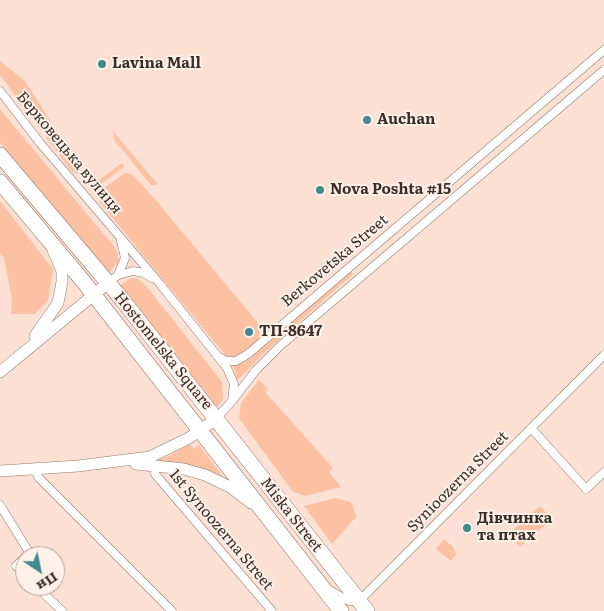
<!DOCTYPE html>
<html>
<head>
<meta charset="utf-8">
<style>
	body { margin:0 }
	#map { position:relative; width:604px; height:611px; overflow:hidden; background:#fbe0d3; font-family:Literata,serif }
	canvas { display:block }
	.north { position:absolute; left:15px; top:546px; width:50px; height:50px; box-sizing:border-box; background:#fef1ea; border:1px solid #b0a39c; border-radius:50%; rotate:146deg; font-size:14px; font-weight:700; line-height:20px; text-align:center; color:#3a2e27 }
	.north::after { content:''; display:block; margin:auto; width:18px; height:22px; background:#428a8c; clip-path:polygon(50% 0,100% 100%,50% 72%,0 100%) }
</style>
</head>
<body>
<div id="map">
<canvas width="604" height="611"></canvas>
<div class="north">Пн</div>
</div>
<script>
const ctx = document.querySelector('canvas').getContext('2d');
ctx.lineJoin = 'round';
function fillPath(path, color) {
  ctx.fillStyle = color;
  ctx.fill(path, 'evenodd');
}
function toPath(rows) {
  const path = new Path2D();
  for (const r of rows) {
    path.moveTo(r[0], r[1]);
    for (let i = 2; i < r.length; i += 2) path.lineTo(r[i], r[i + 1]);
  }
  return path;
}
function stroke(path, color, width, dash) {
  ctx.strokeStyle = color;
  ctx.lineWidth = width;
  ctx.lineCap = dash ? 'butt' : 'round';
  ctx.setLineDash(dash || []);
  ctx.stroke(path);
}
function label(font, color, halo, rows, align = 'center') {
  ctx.font = font + ' Literata,serif';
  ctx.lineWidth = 4;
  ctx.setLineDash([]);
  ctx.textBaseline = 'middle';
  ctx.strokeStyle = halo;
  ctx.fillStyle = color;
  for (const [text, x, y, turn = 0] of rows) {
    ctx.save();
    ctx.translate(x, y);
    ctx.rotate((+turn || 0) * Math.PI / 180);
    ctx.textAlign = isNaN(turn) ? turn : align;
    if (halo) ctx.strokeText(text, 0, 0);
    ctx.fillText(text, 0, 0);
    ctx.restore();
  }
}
const green = toPath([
	[0,61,25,81,51,122,41,130,0,75],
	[0,109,116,249,119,261,108,274,0,143],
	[112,130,158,185,151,185,115,141],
	[52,132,85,177,71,171,46,137],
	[120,164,123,164,124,167,94,189,92,186],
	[125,173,132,174,154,198,258,323,260,331,258,340,238,357,226,356,100,203,101,190],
	[0,201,53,269,48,300,35,314,11,314,12,299,4,258,0,254],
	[351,272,353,274,263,354,236,382,236,374,232,365,245,361],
	[131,278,138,279,147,287,222,382,223,399,215,410,119,286],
	[259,380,268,389,265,392,333,468,329,472,341,487,306,496,293,492,239,418,241,403],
	[189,443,194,449,199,445,224,478,192,466,157,460,170,456],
	[335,498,350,502,353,506,356,517,332,544,304,506],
	[540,506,552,519,520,547,509,534],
	[444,539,453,547,456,554,451,561,436,549]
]);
const street = toPath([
	[0,91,40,143,160,284,227,368,234,384,232,401,216,419],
	[118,275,125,258,121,241],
	[108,283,118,275,133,271,144,273,152,278],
	[217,356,227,361,236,361,248,354,604,50],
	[232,401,256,370,280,346,604,70],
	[531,428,586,489,604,472],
	[156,465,155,474,272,611],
	[34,469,39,478,172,611],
	[0,505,29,552,26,556],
	[25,557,16,566,25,575],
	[36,586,62,611],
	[329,590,349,601,359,601,604,355]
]);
const secondary = toPath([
	[35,336,58,303,62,282,62,271,53,250],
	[0,372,108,283],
	[136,464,184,469,205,475,230,487,251,503],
	[0,471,78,466,150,457,189,438,216,419]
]);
const highway = toPath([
	[0,155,120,297,367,611],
	[0,182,83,281,341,611]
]);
const markers = [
	[102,64,5,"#428a8c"],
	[367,120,5,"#428a8c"],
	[320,190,5,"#428a8c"],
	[249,332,5,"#428a8c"],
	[467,528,5,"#428a8c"]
];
const poiNames = [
	["Lavina Mall",112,64],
	["Auchan",377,120],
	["Nova Poshta #15",330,190],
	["ТП-8647",259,332],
	["Дівчинка",477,519],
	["та птах",477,536]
];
const streetNames = [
	["Берковецька вулиця",69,153,50],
	["Berkovetska Street",335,261,-40],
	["Hostomelska Square",163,351,51],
	["Synioozerna Street",458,482,-45],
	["Miska Street",291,515,52],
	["1st Synoozerna Street",221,530,50]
];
fillPath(green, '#fcc1a2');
stroke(street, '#967868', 9);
stroke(secondary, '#967868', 12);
stroke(highway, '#967868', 16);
stroke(street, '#fff', 8);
stroke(secondary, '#fff', 11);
stroke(highway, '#fff', 15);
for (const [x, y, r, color] of markers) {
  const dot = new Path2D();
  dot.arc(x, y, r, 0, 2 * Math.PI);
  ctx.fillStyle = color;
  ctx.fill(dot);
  stroke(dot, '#fef1ea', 2);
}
label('bold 15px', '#3a2e27', '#fef1ea', poiNames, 'left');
label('15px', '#3a2e27', '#fef1ea', streetNames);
</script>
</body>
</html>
